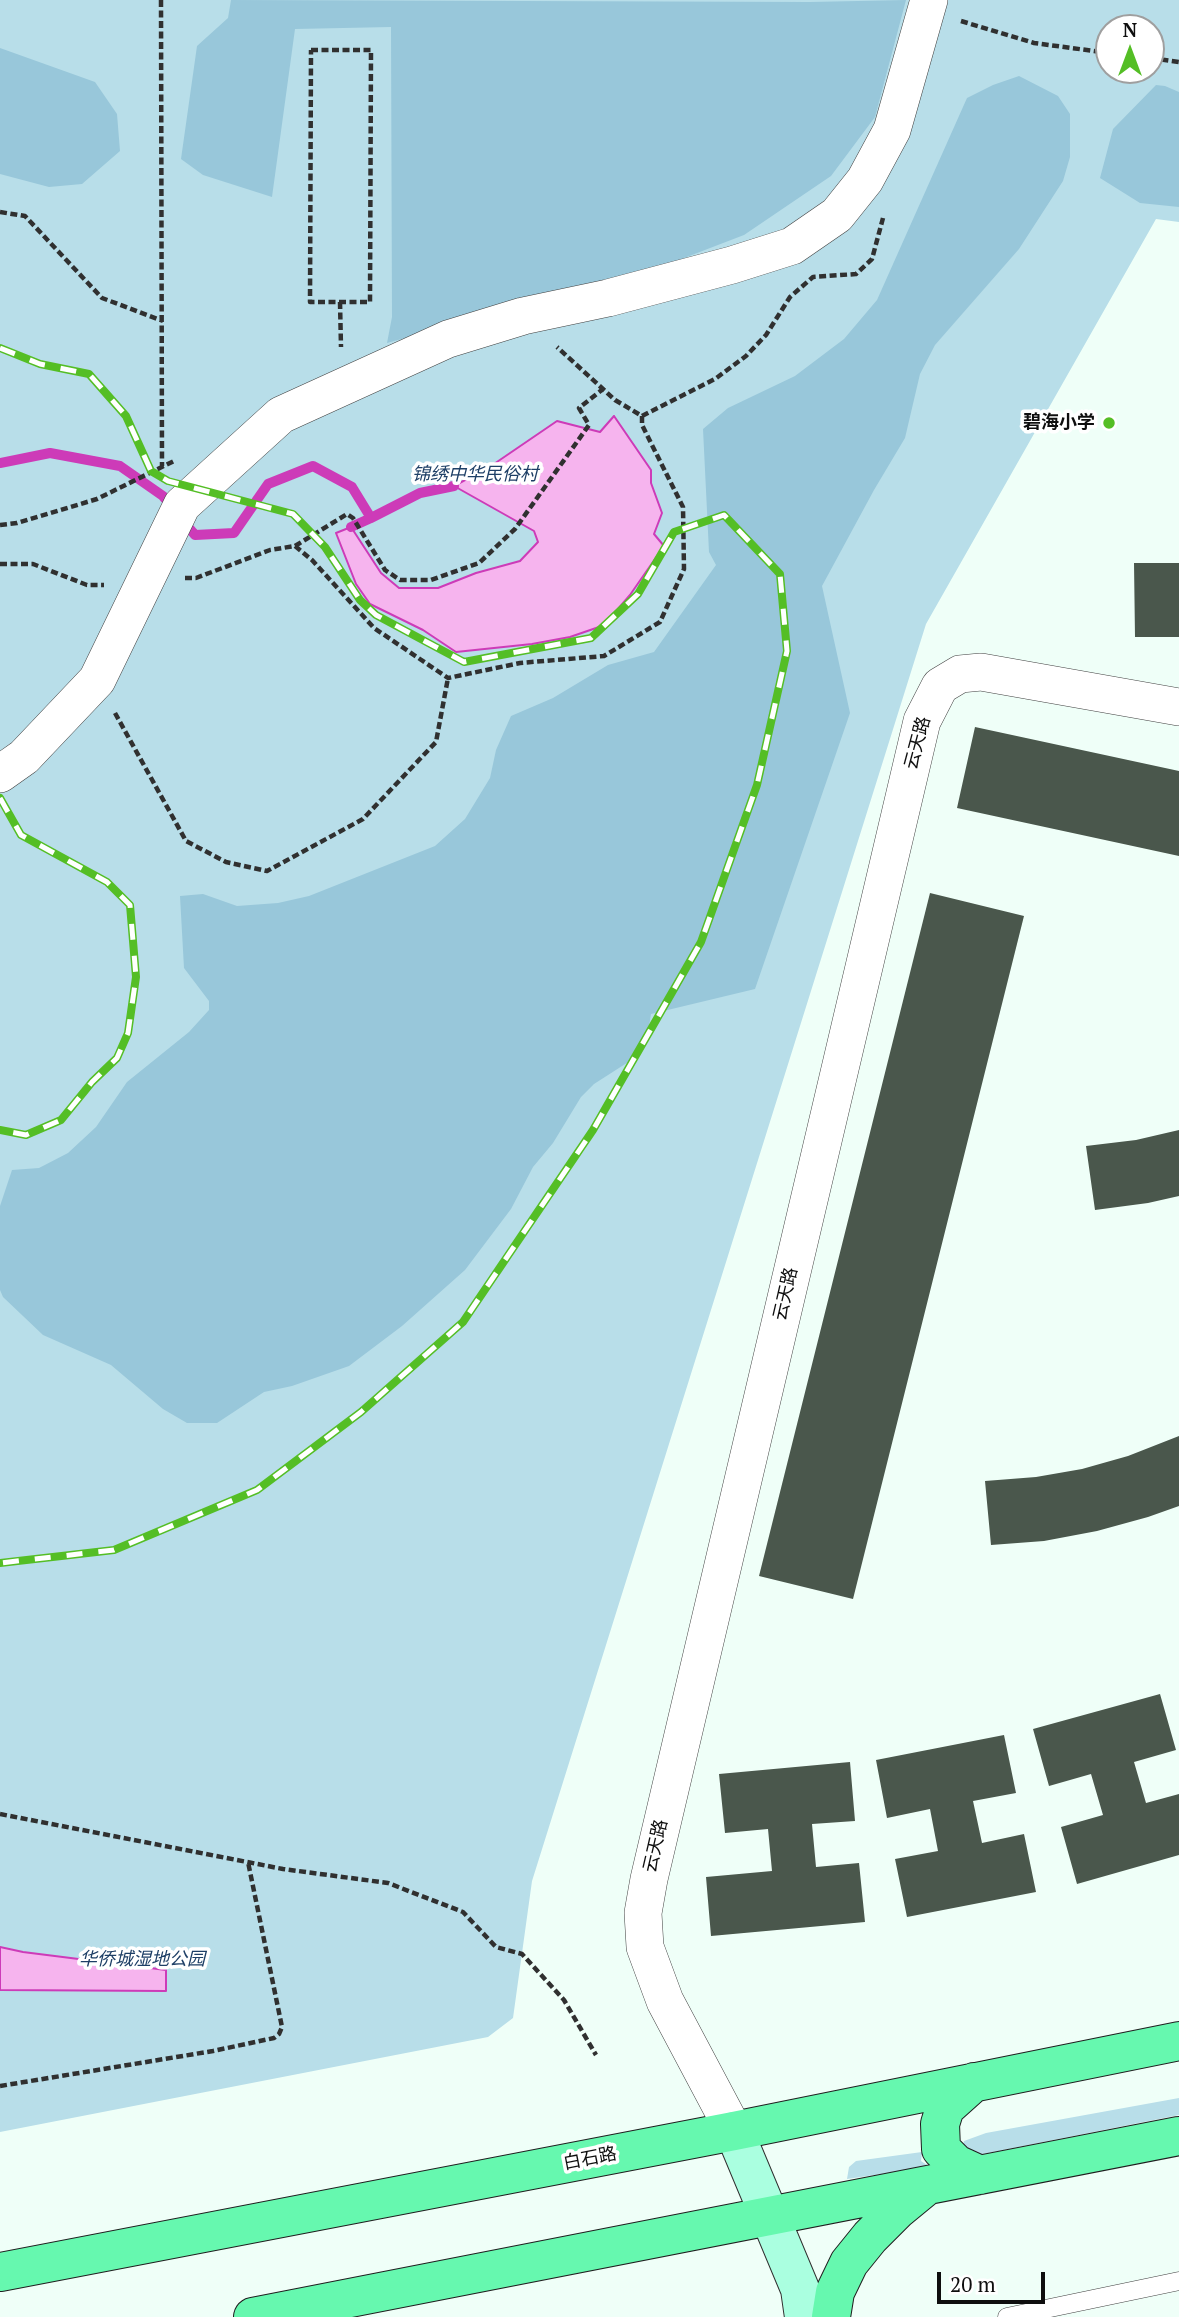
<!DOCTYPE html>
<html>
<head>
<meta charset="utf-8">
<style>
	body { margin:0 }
	#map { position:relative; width:1179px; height:2317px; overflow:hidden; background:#effff8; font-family:"PT Serif",serif }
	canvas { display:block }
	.north { position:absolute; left:1095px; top:14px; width:70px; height:70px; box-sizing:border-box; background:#fff; border:2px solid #9f9f9f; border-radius:50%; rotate:0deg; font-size:19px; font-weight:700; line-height:28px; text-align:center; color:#0e0e0e }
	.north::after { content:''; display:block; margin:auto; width:24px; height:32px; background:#54be25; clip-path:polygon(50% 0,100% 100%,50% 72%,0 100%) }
	.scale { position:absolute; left:937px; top:2272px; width:108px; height:32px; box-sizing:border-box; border:4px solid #0e0e0e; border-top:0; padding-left:9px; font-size:21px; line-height:24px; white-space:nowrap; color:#0e0e0e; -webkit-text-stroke:5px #fff; paint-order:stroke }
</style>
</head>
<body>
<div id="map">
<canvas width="1179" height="2317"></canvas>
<div class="north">N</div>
<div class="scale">20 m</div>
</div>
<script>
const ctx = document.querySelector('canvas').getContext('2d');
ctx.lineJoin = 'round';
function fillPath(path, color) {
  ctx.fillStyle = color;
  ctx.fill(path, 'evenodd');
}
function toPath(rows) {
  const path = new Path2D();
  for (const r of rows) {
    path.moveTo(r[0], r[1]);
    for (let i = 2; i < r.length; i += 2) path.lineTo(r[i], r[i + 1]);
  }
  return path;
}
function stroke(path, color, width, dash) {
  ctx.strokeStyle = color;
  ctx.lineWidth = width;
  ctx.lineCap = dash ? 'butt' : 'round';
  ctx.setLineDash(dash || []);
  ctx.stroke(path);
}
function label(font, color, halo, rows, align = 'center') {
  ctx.font = font + ' "PT Serif","Noto Sans SC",serif';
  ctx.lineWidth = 7;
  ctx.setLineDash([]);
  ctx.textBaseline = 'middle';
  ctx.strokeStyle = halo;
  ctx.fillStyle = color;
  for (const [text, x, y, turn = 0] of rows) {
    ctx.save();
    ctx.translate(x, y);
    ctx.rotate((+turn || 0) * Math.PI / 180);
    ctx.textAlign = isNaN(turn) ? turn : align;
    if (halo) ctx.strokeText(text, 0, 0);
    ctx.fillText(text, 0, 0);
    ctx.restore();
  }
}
const green = toPath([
	[0,0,1179,0,1179,222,1156,219,926,624,532,1881,513,2018,488,2037,0,2132],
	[1109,28,1151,28,1151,70,1109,70],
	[1179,2098,1179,2115,968,2157,962,2149,964,2141,986,2133],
	[922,2152,921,2161,930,2167,847,2179,849,2167,856,2161]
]);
const forest = toPath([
	[231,0,810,2,906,0,875,117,831,176,744,235,658,268,387,343,392,317,391,27,295,29,272,197,203,175,181,159,197,46,228,18],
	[0,48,95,82,117,114,120,151,82,184,49,187,0,174],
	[1019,76,1058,96,1070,114,1070,157,1063,181,1019,249,935,345,920,374,905,438,874,490,822,586,850,713,755,989,651,1014,646,1045,633,1059,594,1084,581,1097,553,1143,533,1167,511,1209,465,1270,402,1326,349,1366,292,1386,264,1392,217,1423,187,1423,163,1409,111,1365,43,1335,3,1297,0,1290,0,1206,12,1170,39,1168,68,1153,96,1127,127,1082,189,1032,209,1010,209,1001,184,968,180,896,203,894,237,906,278,903,309,896,435,846,465,819,490,778,496,750,511,716,553,698,608,665,654,652,716,565,709,552,703,429,728,408,795,376,844,339,877,300,967,98,993,85],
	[1156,85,1165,86,1179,92,1179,207,1140,203,1100,178,1113,129]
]);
const water = toPath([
	[614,416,651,470,651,483,662,513,654,534,664,546,630,595,611,617,599,627,570,637,532,644,456,652,423,630,370,604,356,584,336,533,351,527,381,573,399,588,438,588,476,573,520,561,538,542,534,531,454,486,491,466,557,421,600,432,614,416],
	[0,1947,23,1952,166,1970,166,1991,0,1990,0,1947]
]);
const stream = toPath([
	[0,463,50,453,120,466,163,496,173,508],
	[371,518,420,493,454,486],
	[183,521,195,535,234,533,268,484,313,466,352,487,371,518,351,527]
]);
const building = toPath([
	[1134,563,1179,563,1179,637,1135,637],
	[975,727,1179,771,1179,856,957,808],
	[930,893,1024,916,853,1599,759,1576],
	[1179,1130,1179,1196,1148,1203,1095,1210,1086,1146,1136,1140],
	[1179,1436,1179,1506,1148,1517,1097,1531,1044,1541,991,1545,985,1481,1036,1477,1082,1469,1128,1456],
	[1160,1694,1176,1750,1134,1762,1146,1803,1179,1794,1179,1855,1077,1884,1061,1827,1103,1815,1091,1774,1049,1786,1033,1729],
	[1004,1735,1016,1793,973,1801,982,1843,1024,1834,1036,1892,907,1917,895,1859,938,1851,930,1809,887,1818,876,1760],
	[850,1762,855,1821,812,1824,816,1867,859,1863,865,1922,711,1936,706,1877,772,1871,768,1829,725,1833,719,1774]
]);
const path = toPath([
	[161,0,162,466],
	[961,21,1034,43,1109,53],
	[311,50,371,50,370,302,310,302,311,50],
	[1151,58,1179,62],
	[0,212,25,216,102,298,163,321],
	[340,302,341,347],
	[642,416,715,379,746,356,766,335,790,297,813,277,856,274,872,259,883,218],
	[0,525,17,523,97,499,174,461],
	[295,546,347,514,353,518,385,570,400,580,431,580,479,563,515,529,589,425,579,408,603,389],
	[0,564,33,564,87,585,104,585],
	[185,578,196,578,270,550,295,546,312,560,374,628,448,678,520,663,604,656,660,622,684,569,683,507,642,425,642,416,615,400,557,347],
	[115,713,186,841,226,862,267,871,363,819,436,742,448,678],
	[0,1814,283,1869,388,1883,463,1912,496,1947,522,1954,564,2000,596,2055],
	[0,2086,213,2051,274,2038,279,2034,282,2027,248,1862]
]);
const lane = toPath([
	[1007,2317,1179,2281]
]);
const street = toPath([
	[0,774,24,757,97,680,182,505,281,415,448,339,523,316,608,298,732,265,792,246,837,215,865,180,892,130,929,0],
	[734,2131,665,2001,645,1947,643,1913,649,1879,922,721,940,686,960,674,981,672,1179,707]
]);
const secondary = toPath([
	[734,2131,800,2289,804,2317]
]);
const primary = toPath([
	[974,2082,945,2108,940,2124,941,2149,956,2164,980,2175],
	[0,2272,734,2131,1179,2041],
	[253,2317,1179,2136],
	[831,2317,835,2292,849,2263,870,2237,897,2210,925,2187]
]);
const rail = toPath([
	[0,348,40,364,89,374,126,416,151,471,168,481,293,514,325,547,360,600,376,615,464,662,591,638,638,594,674,532,724,515,780,574,787,651,757,785,701,942,593,1130,463,1322,361,1412,257,1490,114,1550,0,1563],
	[0,798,21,835,107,882,130,905,136,977,128,1033,117,1058,92,1082,61,1120,26,1135,0,1130]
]);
const markers = [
	[1109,423,7,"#54be25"]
];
const poiNames = [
	["碧海小学",1095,423]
];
const parkNames = [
	["锦绣中华民俗村",475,475],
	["华侨城湿地公园",142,1960]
];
const streetNames = [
	["云天路",918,743,-75],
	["云天路",786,1294,-77],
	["云天路",656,1846,-77],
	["白石路",590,2159,-11]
];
fillPath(green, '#b8dee9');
fillPath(forest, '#98c7da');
fillPath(water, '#f6b4ee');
stroke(water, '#cd3bb8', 2);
stroke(stream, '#cd3bb8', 10);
fillPath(building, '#4a574c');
stroke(lane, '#414141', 19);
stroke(street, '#414141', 38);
stroke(secondary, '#303030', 40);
stroke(primary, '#1f1f1f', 40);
stroke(path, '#303030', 4.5, [7, 3.5]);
stroke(lane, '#fff', 18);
stroke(street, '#fff', 37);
stroke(secondary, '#aaffe0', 38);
stroke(primary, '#66f8af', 38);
stroke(rail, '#54be25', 8);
stroke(rail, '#fff', 5, [16]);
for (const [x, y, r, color] of markers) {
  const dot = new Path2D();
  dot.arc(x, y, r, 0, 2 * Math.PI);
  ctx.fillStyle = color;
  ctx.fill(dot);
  stroke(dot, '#fff', 2.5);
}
label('bold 18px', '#0e0e0e', '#fff', poiNames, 'right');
label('italic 18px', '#1e3f66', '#fff', parkNames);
label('18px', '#0e0e0e', '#fff', streetNames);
</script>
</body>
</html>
